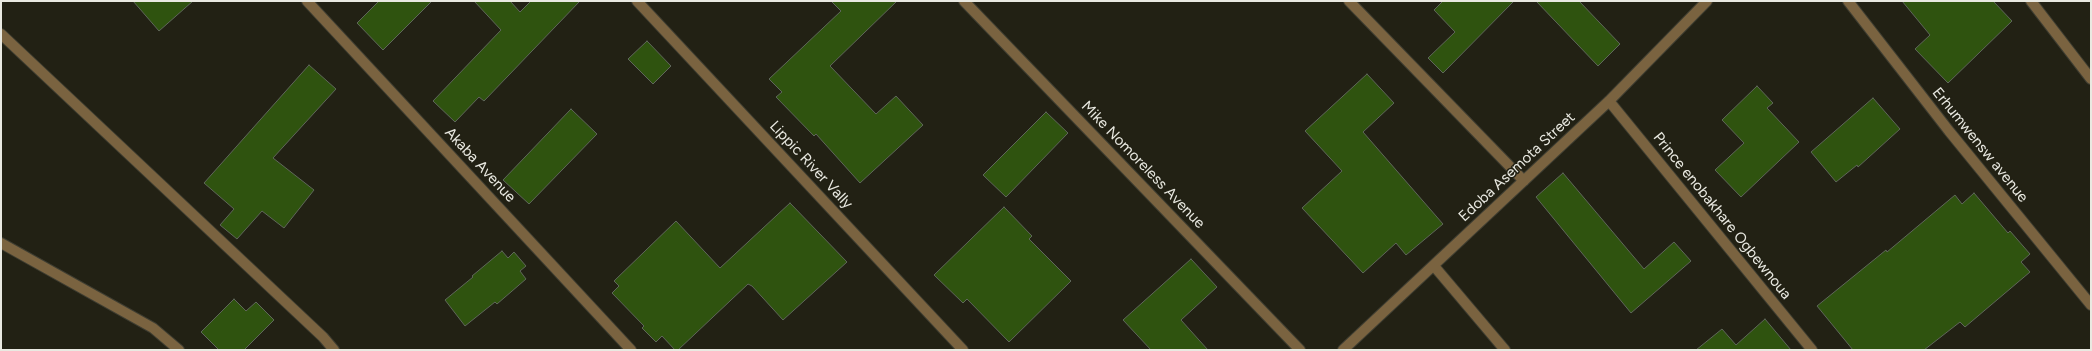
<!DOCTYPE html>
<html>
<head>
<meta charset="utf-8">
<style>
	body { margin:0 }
	#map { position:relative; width:2092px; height:351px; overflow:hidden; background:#222114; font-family:Figtree,sans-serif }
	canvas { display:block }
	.frame { position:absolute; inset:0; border:2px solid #e9e9e1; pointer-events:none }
</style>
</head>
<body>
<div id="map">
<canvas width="2092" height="351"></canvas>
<div class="frame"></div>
</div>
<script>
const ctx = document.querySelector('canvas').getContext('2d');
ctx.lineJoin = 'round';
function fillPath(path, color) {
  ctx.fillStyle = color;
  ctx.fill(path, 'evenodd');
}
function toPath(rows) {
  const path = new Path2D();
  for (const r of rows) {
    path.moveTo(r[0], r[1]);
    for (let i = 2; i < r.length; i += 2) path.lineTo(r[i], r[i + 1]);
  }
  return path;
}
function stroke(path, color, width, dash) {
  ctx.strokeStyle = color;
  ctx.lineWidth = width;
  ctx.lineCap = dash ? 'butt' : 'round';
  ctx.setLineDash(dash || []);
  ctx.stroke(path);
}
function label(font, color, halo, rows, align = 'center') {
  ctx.font = font + ' Figtree,sans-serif';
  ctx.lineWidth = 3;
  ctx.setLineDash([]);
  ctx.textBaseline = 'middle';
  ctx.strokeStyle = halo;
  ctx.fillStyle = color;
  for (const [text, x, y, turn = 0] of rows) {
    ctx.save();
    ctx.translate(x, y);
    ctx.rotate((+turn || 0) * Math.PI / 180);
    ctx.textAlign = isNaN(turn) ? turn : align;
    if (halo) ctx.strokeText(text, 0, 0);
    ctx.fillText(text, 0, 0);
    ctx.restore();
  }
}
const building = toPath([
	[133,1,193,1,159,31,133,1],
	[379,1,432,1,383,50,357,23,379,1],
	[474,1,510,1,520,12,531,1,580,1,484,101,479,97,455,122,433,101,501,30,474,1],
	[831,1,897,1,830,66,876,114,896,96,923,125,860,183,816,134,814,136,776,97,782,92,769,79,841,11,831,1],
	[1443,1,1514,1,1443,73,1428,58,1455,32,1434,10,1443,1],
	[1536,1,1579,1,1620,44,1598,66,1536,1],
	[1902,1,1993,1,2012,21,1948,83,1915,49,1930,35,1902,1],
	[647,41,671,66,653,84,628,59,647,41],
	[309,65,336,89,273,158,314,190,284,228,262,211,237,239,220,225,234,209,204,183,309,65],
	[1367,74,1394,103,1363,132,1443,224,1406,255,1396,243,1363,273,1302,208,1342,171,1305,131,1367,74],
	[1757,86,1773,103,1767,108,1799,142,1741,197,1715,170,1744,143,1722,120,1757,86],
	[1873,98,1900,129,1858,167,1857,165,1836,182,1811,152,1873,98],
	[571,109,597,134,529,204,503,180,571,109],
	[1046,112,1068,133,1006,197,983,175,1046,112],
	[1563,173,1644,269,1674,242,1691,261,1631,313,1536,197,1563,173],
	[1974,193,2008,233,2010,231,2030,254,2021,262,2030,272,1965,327,1960,322,1924,350,1853,350,1817,306,1886,250,1887,252,1955,195,1962,204,1974,193],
	[790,203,847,262,783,320,752,286,748,284,678,350,675,350,662,336,656,342,642,328,644,326,612,293,619,286,614,281,676,221,720,268,790,203],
	[1004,207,1032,236,1029,239,1071,281,1009,342,967,299,963,303,934,275,1004,207],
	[502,251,508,258,514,252,526,266,520,271,526,279,497,304,495,302,465,326,445,300,473,277,472,276,502,251],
	[1191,259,1217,287,1181,320,1208,350,1151,350,1123,320,1191,259],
	[234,299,246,311,256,302,274,320,244,350,219,350,201,332,234,299],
	[1765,319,1791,350,1696,350,1722,329,1736,345,1765,319]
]);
const street = toPath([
	[307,1,631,350],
	[637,1,963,350],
	[964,1,1300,350],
	[1349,1,1524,181],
	[1848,1,1949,131,2091,305],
	[2031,1,2091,79],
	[1,34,323,337,334,350],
	[1609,101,1812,350],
	[1,243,153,328,179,350],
	[1434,266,1505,350],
	[1343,350,1609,101,1707,1]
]);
const streetNames = [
	["Erhumwensw avenue",1980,145,51],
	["Akaba Avenue",480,165,47],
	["Lippic River Vally",811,165,47],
	["Mike Nomoreless Avenue",1143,165,46],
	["Edoba Asemota Street",1517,167,-43],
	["Prince enobakhare Ogbewnoua",1722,216,51]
];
fillPath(building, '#2f530f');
stroke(building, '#5f675a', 1);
stroke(street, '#3e3d31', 12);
stroke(street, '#7a6340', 10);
label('15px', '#e9e9e1', '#222114', streetNames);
</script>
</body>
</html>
